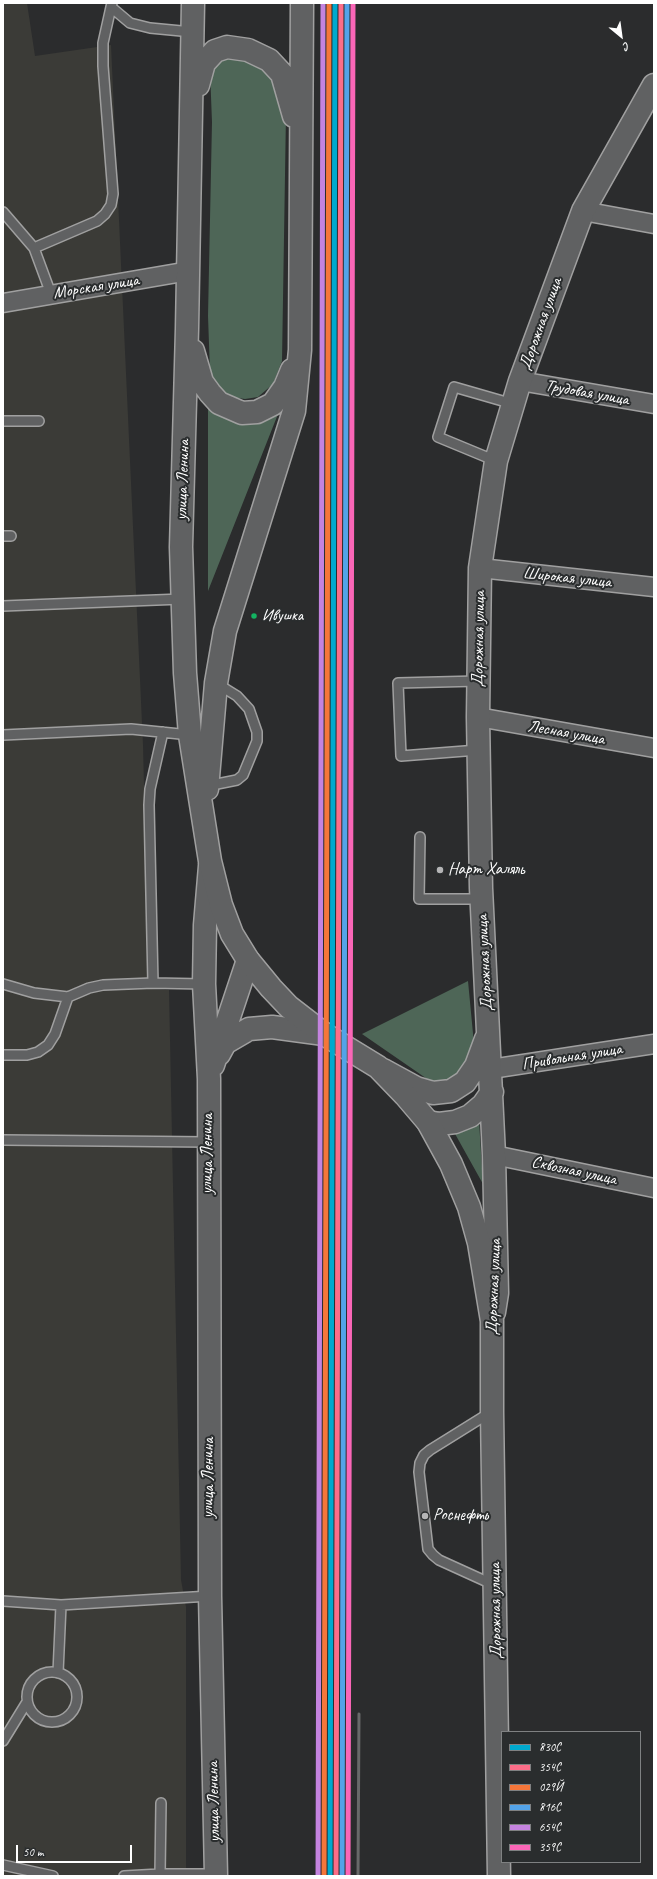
<!DOCTYPE html>
<html>
<head>
<meta charset="utf-8">
<style>
	body { margin:0 }
	#map { position:relative; width:657px; height:1879px; overflow:hidden; background:#2b2c2d; font-family:Caveat,sans-serif }
	canvas { display:block }
	.frame { position:absolute; inset:0; border:4px solid #fff; pointer-events:none }
	.legend { position:absolute; left:501px; top:1731px; width:140px; height:132px; box-sizing:border-box; background:#2a2d2e; border:1px solid #7f8182; margin:0; padding:5px 7px; list-style:none; font-size:12px; color:#fff }
	.legend li { display:flex; align-items:center; gap:8px; height:20px }
	.legend b { width:20px; border:1px solid #7f8182 }
	.north { position:absolute; left:601px; top:16px; width:40px; height:40px; -webkit-text-stroke:3px #2a2d2e; paint-order:stroke; rotate:151deg; font-size:11px; font-weight:700; line-height:16px; text-align:center; color:#fff }
	.north::after { content:''; display:block; margin:auto; width:14px; height:18px; background:#fff; clip-path:polygon(50% 0,100% 100%,50% 72%,0 100%) }
	.scale { position:absolute; left:16px; top:1845px; width:116px; height:18px; box-sizing:border-box; border:2px solid #fff; border-top:0; padding-left:5px; font-size:12px; line-height:14px; white-space:nowrap; color:#fff; -webkit-text-stroke:3px #2a2d2e; paint-order:stroke }
</style>
</head>
<body>
<div id="map">
<canvas width="657" height="1879"></canvas>
<div class="frame"></div>
<ul class="legend">
<li><b style="height:5px;background:#00a9ce"></b>830С</li>
<li><b style="height:5px;background:#fb6d88"></b>354С</li>
<li><b style="height:5px;background:#f5763a"></b>029Й</li>
<li><b style="height:5px;background:#53a3e8"></b>816С</li>
<li><b style="height:5px;background:#c483df"></b>654С</li>
<li><b style="height:5px;background:#fa66b7"></b>359С</li>
</ul>
<div class="north">С</div>
<div class="scale">50 m</div>
</div>
<script>
const ctx = document.querySelector('canvas').getContext('2d');
ctx.lineJoin = 'round';
function fillPath(path, color) {
  ctx.fillStyle = color;
  ctx.fill(path, 'evenodd');
}
function toPath(rows) {
  const path = new Path2D();
  for (const r of rows) {
    if (r.length === 3) {
      path.moveTo(r[0] + r[2], r[1]);
      path.arc(r[0], r[1], r[2], 0, 2 * Math.PI);
      continue;
    }
    path.moveTo(r[0], r[1]);
    for (let i = 2; i < r.length; i += 2) path.lineTo(r[i], r[i + 1]);
  }
  return path;
}
function stroke(path, color, width, dash) {
  ctx.strokeStyle = color;
  ctx.lineWidth = width;
  ctx.lineCap = dash ? 'butt' : 'round';
  ctx.setLineDash(dash || []);
  ctx.stroke(path);
}
function label(font, color, halo, rows, align = 'center') {
  ctx.font = font + ' Caveat,sans-serif';
  ctx.lineWidth = 4;
  ctx.setLineDash([]);
  ctx.textBaseline = 'middle';
  ctx.strokeStyle = halo;
  ctx.fillStyle = color;
  for (const [text, x, y, turn = 0] of rows) {
    ctx.save();
    ctx.translate(x, y);
    ctx.rotate((+turn || 0) * Math.PI / 180);
    ctx.textAlign = isNaN(turn) ? turn : align;
    if (halo) ctx.strokeText(text, 0, 0);
    ctx.fillText(text, 0, 0);
    ctx.restore();
  }
}
const built = toPath([
	[3,3,27,3,35,56,111,45,143,745,149,989,169,990,181,1580,186,1607,186,1876,3,1876]
]);
const green = toPath([
	[235,57,259,63,274,75,286,113,282,361,273,384,258,397,245,399,230,397,217,386,210,372,208,316,212,122,210,71,219,61],
	[208,407,256,423,278,414,208,591],
	[468,981,474,1044,473,1060,449,1084,433,1083,362,1034],
	[479,1121,483,1184,454,1132]
]);
const service = toPath([
	[112,3,111,7,130,23,150,28,192,32],
	[3,212,34,248,51,294],
	[34,248,97,221,105,214,111,205,113,194,103,66,103,43,111,7],
	[3,421,39,421],
	[496,461,438,437,454,387,513,404],
	[3,536,11,536],
	[3,606,182,599],
	[163,732,150,789,149,805,153,983,204,984],
	[3,735,131,729,190,735],
	[478,750,401,756,398,683,479,681],
	[207,786,237,780,243,775,257,741,257,732,249,709,237,696,216,683],
	[420,837,419,899,482,899],
	[3,984,34,993,68,997,89,988,103,985,153,983],
	[3,1055,27,1055,38,1052,48,1045,55,1034,68,997],
	[3,1140,208,1142],
	[491,1412,430,1450,424,1455,420,1463,419,1472,428,1549,433,1555,439,1560,494,1585],
	[3,1601,61,1605,210,1596],
	[52,1697,25],
	[58,1673,61,1605],
	[3,1741,27,1702],
	[3,1865,53,1876],
	[160,1874,161,1803],
	[124,1876,160,1874,216,1874]
]);
const minor = toPath([
	[583,211,654,224],
	[3,303,189,271],
	[520,381,654,404],
	[480,568,654,587],
	[478,717,654,748],
	[491,1069,654,1044],
	[494,1155,654,1188]
]);
const tertiary = toPath([
	[210,866,205,925,204,984,209,1079,210,1596,216,1876],
	[219,1054,225,1043,249,1029,272,1027,324,1034],
	[213,1065,248,960]
]);
const secondary = toPath([
	[383,1070,416,1088,433,1093,451,1091,465,1082,476,1066,486,1039],
	[428,1122,439,1124,455,1122,470,1116,483,1105,492,1092],
	[494,1312,497,1293,494,1155,481,888,478,717,480,568,496,461,520,381,583,211,654,85]
]);
const primary = toPath([
	[193,3,187,329,181,547,185,673,190,735,210,861,221,905,232,934,248,960,271,988,289,1007,324,1034,378,1067,405,1095,428,1122,451,1164,469,1207,479,1243,492,1321,492,1412,499,1876],
	[198,85,204,63,215,51,227,47,248,50,269,60,282,74,294,116],
	[193,351,202,382,210,393,219,403,242,413,257,412,273,404,285,387,292,370],
	[207,789,216,683,225,631,294,411,300,350,302,3]
]);
const rail = toPath([
	[358,1876,359,1714]
]);
const rail1 = toPath([
	[330,1876,335,3]
]);
const rail2 = toPath([
	[336,1876,341,3]
]);
const rail3 = toPath([
	[324,1876,329,3]
]);
const rail4 = toPath([
	[342,1876,347,3]
]);
const rail5 = toPath([
	[318,1876,323,3]
]);
const rail6 = toPath([
	[348,1876,353,3]
]);
const markers = [
	[254,616,3.5,"#13b361"],
	[440,870,4,"#b5b5b6"],
	[425,1516,4,"#b5b5b6"]
];
const busNames = [
	["Ивушка",262,616]
];
const streetNames = [
	["Морская улица",96,287,-9],
	["Дорожная улица",541,324,-70],
	["Трудовая улица",587,393,10],
	["улица Ленина",183,480,-88],
	["Широкая улица",567,578,6],
	["Дорожная улица",479,639,-89],
	["Лесная улица",566,733,10],
	["Дорожная улица",485,963,-93],
	["Привольная улица",572,1057,-9],
	["улица Ленина",208,1154,-90],
	["Сквозная улица",574,1171,12],
	["Дорожная улица",494,1287,-88],
	["улица Ленина",209,1478,-90],
	["Дорожная улица",496,1611,-91],
	["улица Ленина",214,1802,-91]
];
const poiNames = [
	["Нарт Халяль",448,870],
	["Роснефть",433,1516]
];
fillPath(built, '#3b3b37');
fillPath(green, '#4e6657');
stroke(service, '#a0a0a0', 12);
stroke(minor, '#a0a0a0', 21);
stroke(tertiary, '#a0a0a0', 25);
stroke(secondary, '#a0a0a0', 25);
stroke(primary, '#a0a0a0', 25);
stroke(service, '#606162', 9);
stroke(minor, '#606162', 18);
stroke(tertiary, '#606162', 22);
stroke(secondary, '#606162', 22);
stroke(primary, '#606162', 22);
stroke(rail, '#686969', 3);
stroke(rail1, '#00a9ce', 5);
stroke(rail2, '#fb6d88', 5);
stroke(rail3, '#f5763a', 5);
stroke(rail4, '#53a3e8', 5);
stroke(rail5, '#c483df', 5);
stroke(rail6, '#fa66b7', 5);
for (const [x, y, r, color] of markers) {
  const dot = new Path2D();
  dot.arc(x, y, r, 0, 2 * Math.PI);
  ctx.fillStyle = color;
  ctx.fill(dot);
  stroke(dot, '#2a2d2e', 1.5);
}
label('16px', '#fff', '#2a2d2e', busNames, 'left');
label('17px', '#fff', '#2a2d2e', streetNames);
label('17px', '#fff', '#2a2d2e', poiNames, 'left');
</script>
</body>
</html>
